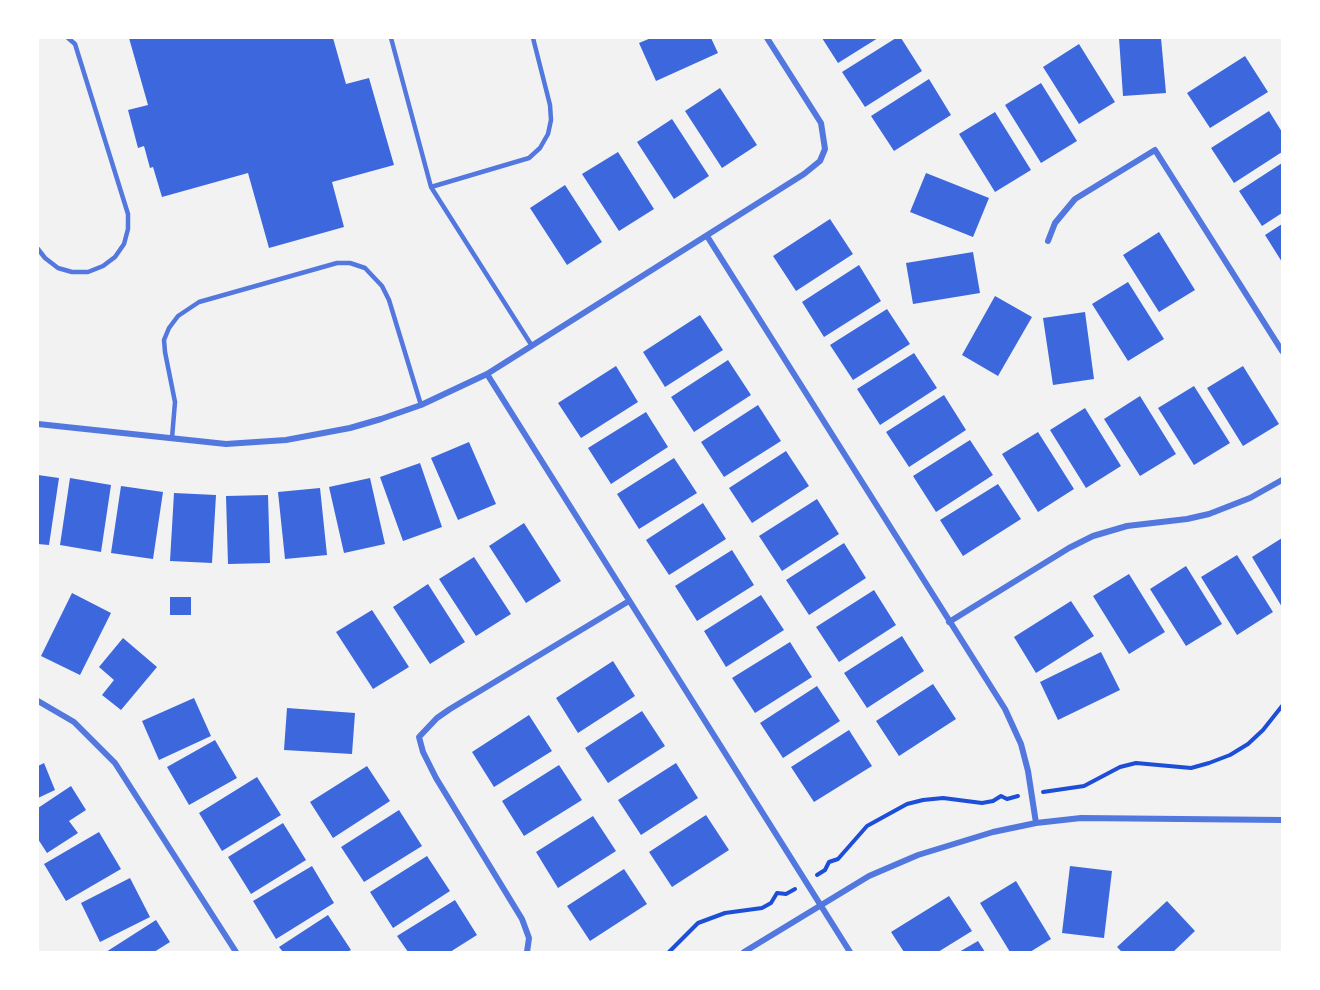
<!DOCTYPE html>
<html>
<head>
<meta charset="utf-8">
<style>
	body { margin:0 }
	#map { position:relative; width:1320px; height:990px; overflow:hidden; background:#f2f2f2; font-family:"Fira Sans Condensed",sans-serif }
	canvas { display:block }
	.frame { position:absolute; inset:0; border:39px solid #fff; pointer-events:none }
</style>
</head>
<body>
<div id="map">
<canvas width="1320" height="990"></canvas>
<div class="frame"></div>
</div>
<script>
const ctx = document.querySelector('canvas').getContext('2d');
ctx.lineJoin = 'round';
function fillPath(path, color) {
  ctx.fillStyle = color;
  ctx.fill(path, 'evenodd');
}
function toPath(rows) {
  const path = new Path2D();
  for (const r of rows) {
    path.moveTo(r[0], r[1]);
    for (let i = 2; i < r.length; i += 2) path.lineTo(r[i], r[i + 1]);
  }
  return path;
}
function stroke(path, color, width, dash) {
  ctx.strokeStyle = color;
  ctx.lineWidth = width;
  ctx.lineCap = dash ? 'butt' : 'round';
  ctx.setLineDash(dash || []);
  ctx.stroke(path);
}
const building = toPath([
	[129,38,333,38,346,84,369,78,394,165,332,182,344,227,269,248,248,173,162,197,153,167,150,168,144,146,138,148,128,110,148,105],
	[651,38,711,38,718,53,656,81,639,43],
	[822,38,878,38,838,63],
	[896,38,901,38,922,71,865,107,842,72],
	[1119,38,1161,38,1166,93,1123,96],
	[1079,44,1115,102,1079,124,1043,67],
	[1245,56,1268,92,1210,128,1187,93],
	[929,79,951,115,894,151,871,116],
	[1041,83,1077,141,1041,163,1005,105],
	[720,88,757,145,722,168,685,111],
	[1269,111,1282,132,1282,152,1234,183,1211,148],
	[995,112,1031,170,995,192,959,134],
	[672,119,709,176,674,199,637,142],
	[618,152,654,209,619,231,582,174],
	[1282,163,1282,213,1262,226,1239,191],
	[926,173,989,198,973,237,910,212],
	[565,185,602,242,567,265,530,208],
	[830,219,853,254,796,291,773,256],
	[1282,224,1282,262,1265,235],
	[1159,232,1195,290,1159,312,1123,255],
	[973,252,980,293,913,304,906,263],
	[859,265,881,301,824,337,802,302],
	[1128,282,1164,339,1128,361,1092,304],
	[995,296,1032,317,998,376,962,355],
	[887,309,910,344,853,380,830,345],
	[1085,312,1094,379,1053,385,1043,318],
	[700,315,723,350,665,387,643,352],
	[914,353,937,388,880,425,857,389],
	[728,360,751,395,694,432,671,397],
	[616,366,638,402,581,438,558,403],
	[1243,366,1279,424,1243,446,1207,388],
	[1194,386,1230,443,1194,465,1158,408],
	[944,395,966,430,909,467,886,432],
	[1140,396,1176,454,1140,476,1104,419],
	[758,405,781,441,724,477,701,442],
	[1085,408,1121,466,1086,488,1050,430],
	[646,412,668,447,611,484,588,448],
	[1038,432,1074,489,1038,512,1002,454],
	[970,440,993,475,936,512,913,476],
	[469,442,496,504,458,520,431,458],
	[786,451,809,486,752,523,729,488],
	[674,458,697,493,639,529,617,494],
	[420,463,442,527,403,541,380,477],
	[38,475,59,478,49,545,38,544],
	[70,478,111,485,101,552,60,545],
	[370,478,385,544,344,553,329,487],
	[998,484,1021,519,963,556,940,520],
	[121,486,163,492,153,559,111,553],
	[320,488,327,555,285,559,278,492],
	[174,493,216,495,212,563,170,561],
	[268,495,270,563,228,564,226,496],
	[817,499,839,534,782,571,759,536],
	[703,503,726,539,669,575,646,540],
	[524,523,561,581,526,603,489,546],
	[1282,538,1282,607,1252,557],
	[844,543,866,578,809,615,786,580],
	[732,550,754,585,697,621,675,586],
	[1237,555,1273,612,1237,635,1201,577],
	[474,557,511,614,476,636,439,579],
	[1186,566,1222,624,1186,646,1150,589],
	[1129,574,1165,632,1129,654,1093,596],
	[428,584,465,642,430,664,393,607],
	[874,590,896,625,839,662,816,627],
	[72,593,111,613,80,675,41,656],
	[761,595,784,630,726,667,704,631],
	[170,597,191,597,191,615,170,615],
	[1071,601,1094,636,1036,673,1014,637],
	[372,610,409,667,373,689,336,632],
	[902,636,924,671,867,708,844,673],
	[123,638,157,667,121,710,102,695,114,680,99,667],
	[790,642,812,677,755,713,732,678],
	[1101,652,1120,690,1058,720,1040,682],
	[613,661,635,696,578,733,556,698],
	[933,684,956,719,899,756,876,721],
	[817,686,840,721,783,758,760,723],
	[194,698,211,736,159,760,142,721],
	[287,708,355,713,352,754,284,750],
	[642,711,665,746,608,783,585,748],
	[529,715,552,751,494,787,472,752],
	[849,730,872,766,814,802,791,767],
	[215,740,237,778,189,805,167,767],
	[44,763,55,790,38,798,38,766],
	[676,763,698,798,641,835,618,800],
	[559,765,582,800,524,836,502,801],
	[367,766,390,801,333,838,310,802],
	[257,777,281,815,222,851,199,813],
	[71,786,86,810,69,821,78,833,47,853,38,839,38,808],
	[399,810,422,846,364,882,341,847],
	[706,815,729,850,672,887,649,852],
	[593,816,616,851,558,888,536,852],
	[283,823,306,860,251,894,228,857],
	[99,832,121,869,66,901,44,864],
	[427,856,450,891,393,928,370,892],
	[312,866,334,903,276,939,253,901],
	[1070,866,1112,871,1104,938,1062,933],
	[624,869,647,904,590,941,567,906],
	[130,878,150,917,100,942,81,903],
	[1016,881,1051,939,1030,952,1010,952,980,903],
	[949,896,972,931,938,952,904,952,891,932],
	[455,900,477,935,450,952,408,952,397,936],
	[1167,901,1195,931,1173,952,1122,952,1117,947],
	[328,915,351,950,347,952,283,952,279,947],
	[156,920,170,942,154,952,106,952],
	[978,941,985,952,959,952]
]);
const path = toPath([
	[1043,792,1084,786,1120,767,1136,763,1191,768,1209,763,1230,755,1248,744,1263,730,1282,706],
	[817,875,825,870,829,862,838,859,867,826,907,804,923,800,943,798,982,803,993,801,1001,796,1007,799,1018,796],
	[669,952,698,923,725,913,762,908,771,903,777,893,786,894,795,889]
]);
const service = toPath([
	[391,38,431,187,532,346],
	[431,187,529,158,540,148,548,134,551,120,550,105,533,38],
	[38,249,45,258,58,268,72,272,88,272,103,266,115,257,124,244,128,229,128,214,75,44,68,38],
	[172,438,175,402,165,352,164,340,169,328,178,316,199,302,337,263,350,263,365,268,382,286,389,300,421,405]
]);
const minor = toPath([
	[707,236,1005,709,1021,744,1028,771,1036,823],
	[1048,241,1055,223,1075,199,1155,150,1282,351],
	[487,374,850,952],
	[38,424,226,444,286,440,350,428,381,419,421,405,487,374,804,174,820,161,825,149,821,123,767,38],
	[949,622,1069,548,1093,536,1127,526,1187,519,1209,514,1250,498,1282,480],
	[38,701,74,722,115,763,236,952],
	[527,952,529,938,522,919,436,778,423,752,419,737,437,718,450,709,629,601],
	[744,952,869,876,918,855,993,832,1036,823,1081,818,1282,820]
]);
fillPath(building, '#3d67dc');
stroke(path, '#1d4ed8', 4);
stroke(service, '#5277de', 4.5);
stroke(minor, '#5277de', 6);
</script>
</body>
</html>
